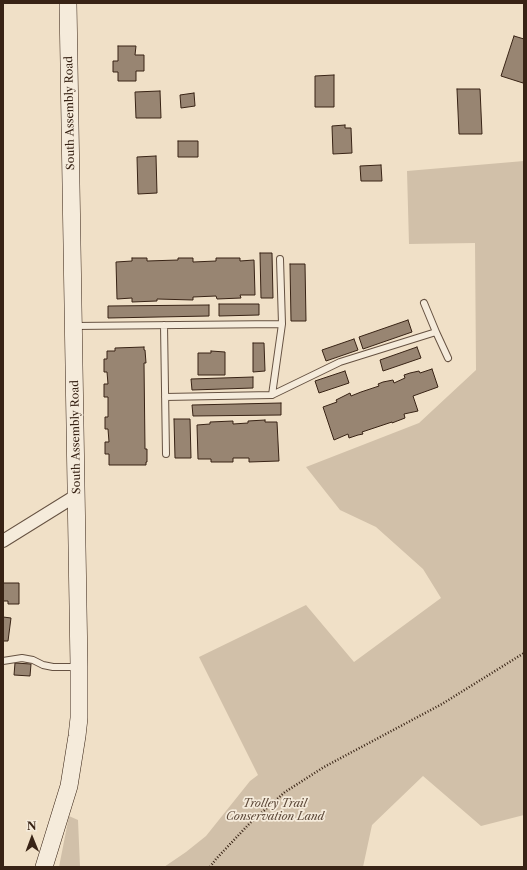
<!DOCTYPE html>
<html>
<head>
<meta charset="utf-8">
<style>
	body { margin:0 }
	#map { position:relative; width:527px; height:870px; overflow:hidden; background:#f0e0c7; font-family:"Libre Caslon Text",serif }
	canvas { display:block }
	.frame { position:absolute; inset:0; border:4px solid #382315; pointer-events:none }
	.north { position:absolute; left:12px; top:818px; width:40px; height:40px; -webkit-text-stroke:3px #f5ebdb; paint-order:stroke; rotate:359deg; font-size:11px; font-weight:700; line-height:16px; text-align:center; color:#382315 }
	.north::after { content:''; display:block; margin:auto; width:14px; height:18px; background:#382315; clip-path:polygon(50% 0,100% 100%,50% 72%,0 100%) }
</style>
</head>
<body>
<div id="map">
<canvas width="527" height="870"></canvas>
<div class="frame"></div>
<div class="north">N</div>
</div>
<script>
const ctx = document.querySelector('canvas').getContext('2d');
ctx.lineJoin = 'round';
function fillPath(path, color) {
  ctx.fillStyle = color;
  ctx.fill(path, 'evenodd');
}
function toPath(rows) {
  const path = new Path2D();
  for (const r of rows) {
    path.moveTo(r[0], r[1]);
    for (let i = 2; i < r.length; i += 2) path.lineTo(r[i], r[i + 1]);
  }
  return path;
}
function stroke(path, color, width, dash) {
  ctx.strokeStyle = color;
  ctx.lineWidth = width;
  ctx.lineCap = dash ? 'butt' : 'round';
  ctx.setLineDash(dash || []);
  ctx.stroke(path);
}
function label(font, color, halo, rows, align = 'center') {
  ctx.font = font + ' "Libre Caslon Text",serif';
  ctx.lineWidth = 3.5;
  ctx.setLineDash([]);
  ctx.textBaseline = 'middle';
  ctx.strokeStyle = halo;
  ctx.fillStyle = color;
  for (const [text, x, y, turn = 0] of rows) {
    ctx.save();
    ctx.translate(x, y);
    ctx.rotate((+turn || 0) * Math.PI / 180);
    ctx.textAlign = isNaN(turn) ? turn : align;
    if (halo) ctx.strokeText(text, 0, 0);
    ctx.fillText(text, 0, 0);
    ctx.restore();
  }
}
const green = toPath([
	[524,161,524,815,481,826,423,776,372,825,363,867,164,867,186,852,206,836,250,781,258,775,199,657,306,605,354,662,441,598,423,569,376,527,340,510,306,467,419,423,476,370,475,243,409,244,407,171],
	[69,816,78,820,80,867,59,867]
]);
const building = toPath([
	[514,36,524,39,524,79,523,83,501,76,514,36],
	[118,46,136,46,135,55,144,55,144,71,136,71,136,81,118,81,118,72,113,72,113,61,118,61,118,46],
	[334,75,334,107,315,107,315,76,334,75],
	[457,89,480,89,482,134,459,134,457,89],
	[160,91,161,118,136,118,135,92,160,91],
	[194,93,195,106,181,108,180,95,194,93],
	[345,125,345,128,351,128,352,153,333,154,332,126,345,125],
	[178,141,198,141,198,157,178,157,178,141],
	[156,156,157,193,138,194,137,157,156,156],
	[381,165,382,181,361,181,360,166,381,165],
	[260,253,272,253,273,298,261,298,260,253],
	[132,258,147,258,147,261,178,260,178,258,193,258,193,262,216,261,216,258,240,258,240,261,254,260,255,295,240,295,241,298,217,299,216,296,193,297,193,300,157,299,157,301,132,302,132,298,117,299,116,262,132,261,132,258],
	[290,264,305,264,306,321,291,321,290,264],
	[219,304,259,304,259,315,219,316,219,304],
	[209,305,209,316,108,318,108,306,209,305],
	[408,320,412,332,363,349,359,337,408,320],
	[354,339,358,350,326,361,322,350,354,339],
	[253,343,264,343,265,371,253,372,253,343],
	[144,347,144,350,145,350,146,363,144,363,145,449,147,449,147,462,146,462,146,465,109,465,109,454,105,454,105,442,109,442,108,429,105,429,105,417,108,417,108,397,104,397,104,384,108,384,107,372,104,372,104,359,107,359,107,351,115,351,115,348,144,347],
	[417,347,421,358,383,371,380,360,417,347],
	[211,351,225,352,225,375,198,375,198,353,211,353,211,351],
	[432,369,438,387,413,396,418,411,404,414,405,418,392,423,392,422,362,432,363,434,358,435,349,438,348,434,334,440,323,407,337,402,336,400,350,393,351,396,361,392,379,386,378,384,383,382,393,380,394,383,405,378,404,375,410,373,419,371,420,373,432,369],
	[345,371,349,383,319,393,315,381,345,371],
	[253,377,253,388,192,390,191,379,253,377],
	[281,403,281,415,193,416,192,405,281,403],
	[174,419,190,419,191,458,175,458,174,419],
	[265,420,265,422,277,422,279,461,249,462,249,458,233,458,233,462,211,462,211,459,198,459,197,425,210,424,210,422,233,421,233,424,248,423,248,421,265,420],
	[3,583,19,583,19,604,8,604,8,601,3,601,3,583],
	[3,617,11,618,8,641,3,641,3,617],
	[15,663,31,664,30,676,14,675,15,663]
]);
const path = toPath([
	[210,867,216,859,250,823,285,792,324,767,442,704,524,653]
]);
const lane = toPath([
	[424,303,436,332],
	[164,325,166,454],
	[74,326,282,324,280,259],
	[272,395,282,324],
	[165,397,272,395,340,362,436,332,448,358],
	[3,661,22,658,33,660,43,665,53,667,78,667]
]);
const street = toPath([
	[3,541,77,495]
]);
const secondary = toPath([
	[44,867,69,786,77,736,79,718,79,666,68,3]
]);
const streetNames = [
	["South Assembly Road",70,113,-91],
	["South Assembly Road",76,437,-91]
];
const parkNames = [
	["Trolley Trail",275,804],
	["Conservation Land",275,817]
];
fillPath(green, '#d1c0a9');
fillPath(building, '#988572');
stroke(building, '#382315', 1);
stroke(lane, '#665242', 8);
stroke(street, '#665242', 14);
stroke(secondary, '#382315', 18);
stroke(path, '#382315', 2.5, [1, 2]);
stroke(lane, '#f5ebdb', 6);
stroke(street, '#f5ebdb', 12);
stroke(secondary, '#f5ebdb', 17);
label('11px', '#382315', '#f5ebdb', streetNames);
label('italic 11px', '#5e4a3a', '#f5ebdb', parkNames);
</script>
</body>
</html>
